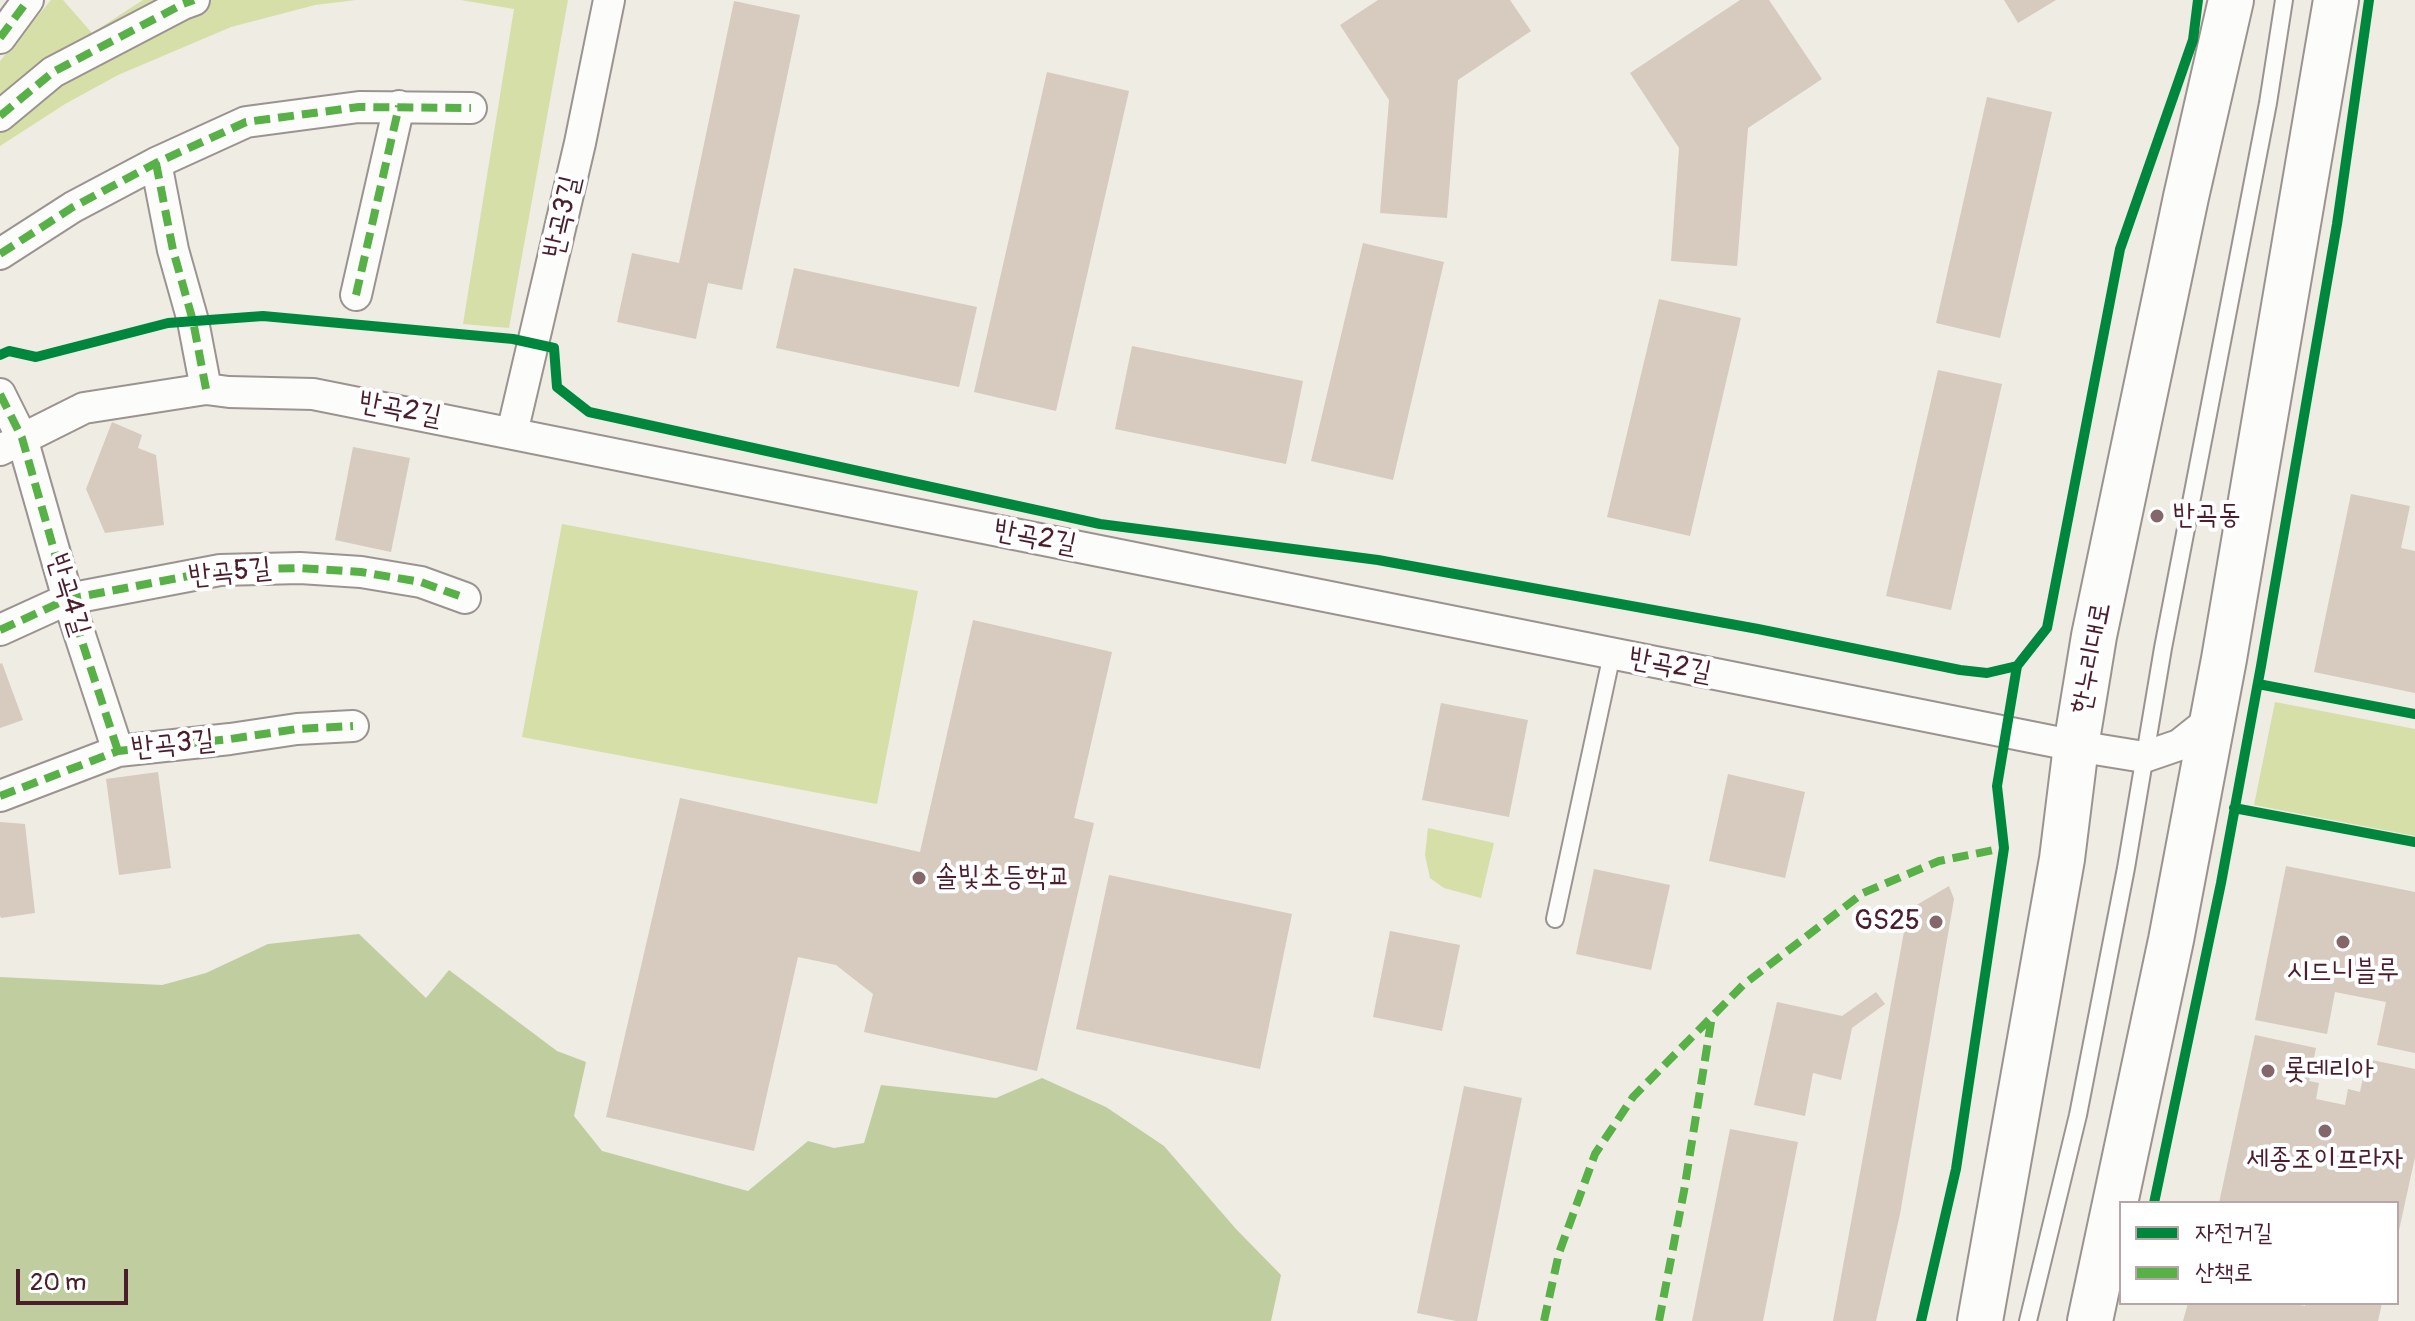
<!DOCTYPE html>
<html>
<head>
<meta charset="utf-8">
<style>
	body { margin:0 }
	#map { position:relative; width:2415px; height:1321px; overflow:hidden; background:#eeece3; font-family:Pangolin,"Poor Story",sans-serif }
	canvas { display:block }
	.legend { position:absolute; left:2119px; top:1201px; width:280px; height:104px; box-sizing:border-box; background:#fff; border:2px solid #b7a5aa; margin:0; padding:10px 14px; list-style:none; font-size:24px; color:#4a1f2b }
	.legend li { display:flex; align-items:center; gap:16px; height:40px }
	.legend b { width:40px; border:2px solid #b7a5aa }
	.scale { position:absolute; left:16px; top:1269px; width:112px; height:36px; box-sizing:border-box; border:4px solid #4a1f2b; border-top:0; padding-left:10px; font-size:24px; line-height:28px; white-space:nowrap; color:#4a1f2b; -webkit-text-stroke:6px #fff; paint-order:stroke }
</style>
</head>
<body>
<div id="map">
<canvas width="2415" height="1321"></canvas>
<ul class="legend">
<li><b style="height:10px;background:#00873e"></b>자전거길</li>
<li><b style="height:10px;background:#57b146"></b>산책로</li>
</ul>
<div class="scale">20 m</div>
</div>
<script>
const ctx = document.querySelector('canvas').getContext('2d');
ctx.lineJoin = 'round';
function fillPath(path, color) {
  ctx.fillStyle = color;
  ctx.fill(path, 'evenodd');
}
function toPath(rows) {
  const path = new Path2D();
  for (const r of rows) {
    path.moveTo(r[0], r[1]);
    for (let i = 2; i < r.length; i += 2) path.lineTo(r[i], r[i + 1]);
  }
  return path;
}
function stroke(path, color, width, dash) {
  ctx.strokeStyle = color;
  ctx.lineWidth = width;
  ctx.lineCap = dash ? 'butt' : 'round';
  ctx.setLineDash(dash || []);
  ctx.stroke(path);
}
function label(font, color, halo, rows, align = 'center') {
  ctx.font = font + ' Pangolin,"Poor Story",sans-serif';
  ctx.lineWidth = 8;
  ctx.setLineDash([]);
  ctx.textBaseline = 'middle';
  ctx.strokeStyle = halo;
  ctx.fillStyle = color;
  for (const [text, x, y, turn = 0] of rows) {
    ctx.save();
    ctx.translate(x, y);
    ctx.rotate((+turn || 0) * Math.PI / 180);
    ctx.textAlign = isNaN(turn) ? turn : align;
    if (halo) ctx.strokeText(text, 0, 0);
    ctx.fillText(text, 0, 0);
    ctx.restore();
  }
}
const green = toPath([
	[51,0,63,0,92,33,143,0,356,0,315,5,231,27,118,75,65,104,0,146,0,61],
	[461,0,568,0,509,328,463,324,514,9],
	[562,524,918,591,877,804,522,737],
	[2275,702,2415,729,2415,836,2254,805],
	[1428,828,1494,843,1481,898,1444,888,1430,878,1425,855]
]);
const forest = toPath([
	[359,934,426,998,449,970,557,1051,586,1062,574,1116,602,1151,748,1191,808,1141,834,1148,864,1143,881,1085,996,1098,1042,1078,1106,1107,1164,1146,1236,1229,1281,1275,1271,1321,0,1321,0,977,162,985,206,973,268,944]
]);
const building = toPath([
	[1378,0,1510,0,1531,31,1458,80,1447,218,1380,213,1389,100,1340,25],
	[1740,0,1769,0,1822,79,1748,128,1737,266,1671,261,1679,148,1630,73],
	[2004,0,2056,0,2018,23],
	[734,1,800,15,742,290,708,283,696,339,617,322,632,253,679,263],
	[1047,72,1129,91,1056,411,974,392],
	[1987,97,2052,112,2000,338,1936,323],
	[1363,243,1444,262,1393,480,1311,461],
	[794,268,977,307,959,387,776,348],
	[1659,299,1741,318,1690,536,1607,517],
	[1132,346,1303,381,1286,464,1115,429],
	[1938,370,2002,384,1951,610,1886,596],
	[112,422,142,435,138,448,156,455,164,525,105,533,86,489],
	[353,447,410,458,391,552,335,540],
	[2351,494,2410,506,2401,548,2415,551,2415,693,2314,672],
	[973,620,1112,652,1074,818,1094,823,1037,1071,864,1032,873,994,836,965,798,957,754,1151,606,1117,680,798,920,852],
	[2,663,23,720,0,728,0,664],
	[1441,703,1528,720,1509,817,1422,800],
	[158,772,171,868,119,875,106,779],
	[1728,774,1805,792,1785,878,1709,861],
	[0,822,25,824,35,913,1,918,0,916],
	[2286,866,2415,892,2415,1053,2377,1045,2386,1002,2335,992,2327,1034,2255,1020],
	[1594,869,1670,885,1651,970,1576,954],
	[1109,875,1292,914,1260,1069,1076,1029],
	[1949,886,1954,899,1900,1214,1876,1321,1833,1321,1908,910],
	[1390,931,1460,945,1442,1031,1373,1017],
	[1876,992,1885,1004,1852,1028,1841,1080,1813,1073,1805,1116,1754,1105,1777,1002,1842,1016],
	[2255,1035,2316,1048,2309,1081,2319,1083,2316,1099,2345,1105,2348,1089,2360,1092,2367,1059,2415,1069,2415,1157,2398,1235,2397,1203,2219,1203],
	[1464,1086,1522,1098,1477,1321,1456,1321,1417,1313],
	[1730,1129,1798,1142,1763,1321,1692,1321],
	[2188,1303,2291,1303,2305,1306,2306,1303,2382,1303,2378,1321,2183,1321]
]);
const lane = toPath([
	[1555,919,1612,654],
	[2028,1321,2078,1115,2126,868,2163,648,2268,103,2284,0]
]);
const street = toPath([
	[0,38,28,0],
	[0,116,53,72,183,4,194,0],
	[156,163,173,250,193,321,206,389],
	[0,254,73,207,156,163,246,122,359,107,471,108],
	[356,295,399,106],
	[0,394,22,438,68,599,118,751],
	[512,433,580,143,609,0],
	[0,450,84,408,206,389,229,392,313,394,2076,746,2144,757,2179,745,2213,718],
	[0,630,68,599,220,570,300,568,361,572,421,582,465,598],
	[0,796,118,751,230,739,297,729,353,726]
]);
const secondary = toPath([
	[1980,1321,2062,859,2076,746,2094,636,2186,197,2231,0],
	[2090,1321,2171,940,2224,659,2336,0]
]);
const quiet = toPath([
	[0,38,28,0],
	[0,116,53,72,183,4,194,0],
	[156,163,173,250,193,321,206,389],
	[0,254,73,207,156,163,246,122,359,107,471,108],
	[356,295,399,106],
	[0,394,22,438,68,599,118,751],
	[0,630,68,599,220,570,300,568,361,572,421,582,465,598],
	[0,796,118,751,230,739,297,729,353,726],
	[1544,1321,1559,1253,1595,1154,1633,1097,1743,985,1863,893,1939,861,2004,848],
	[1659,1321,1684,1191,1712,1016]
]);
const cycleway = toPath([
	[0,355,9,351,36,357,168,323,263,316,513,339,554,348,557,387,589,412,1100,524,1378,560,1758,629,1960,670,1987,673,2017,666],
	[2258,684,2415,714],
	[2234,808,2415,842],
	[2154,1203,2221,883,2261,666,2337,224,2369,0],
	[1921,1321,1956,1169,2004,848,1997,786,2017,666,2047,628,2120,249,2193,40,2198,0]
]);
const markers = [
	[2157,516,8,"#83676b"],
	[919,878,8,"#83676b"],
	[1936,922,8,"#83676b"],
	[2343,942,8,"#83676b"],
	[2268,1071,8,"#83676b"],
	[2325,1131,8,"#83676b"]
];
const streetNames = [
	["반곡3길",563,217,-77],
	["반곡2길",400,410,11],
	["반곡2길",1035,538,11],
	["반곡5길",230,573,-6],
	["반곡4길",68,595,73],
	["한누리대로",2092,658,-79],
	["반곡2길",1670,666,11],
	["반곡3길",173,745,-6]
];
const poiNames = [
	["반곡동",2173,516],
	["솔빛초등학교",935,878],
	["GS25",1920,922,"right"],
	["시드니블루",2343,972,"center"],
	["롯데리아",2284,1071],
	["세종조이프라자",2325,1160,"center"]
];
fillPath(green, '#d6dfa7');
fillPath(forest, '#c0ce9f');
fillPath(building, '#d6cbbe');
stroke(lane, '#9b9390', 20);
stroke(street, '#9b9390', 34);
stroke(secondary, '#9b9390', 48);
stroke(lane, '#fcfcfb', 16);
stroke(street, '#fcfcfb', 30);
stroke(secondary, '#fcfcfb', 44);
stroke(quiet, '#57b146', 8, [16, 8]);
stroke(cycleway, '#00873e', 10);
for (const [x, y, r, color] of markers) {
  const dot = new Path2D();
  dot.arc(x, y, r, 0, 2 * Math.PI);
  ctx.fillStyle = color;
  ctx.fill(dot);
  stroke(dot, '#fff', 3);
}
label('28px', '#4a1f2b', '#fff', streetNames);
label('28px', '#4a1f2b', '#fff', poiNames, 'left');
</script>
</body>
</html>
